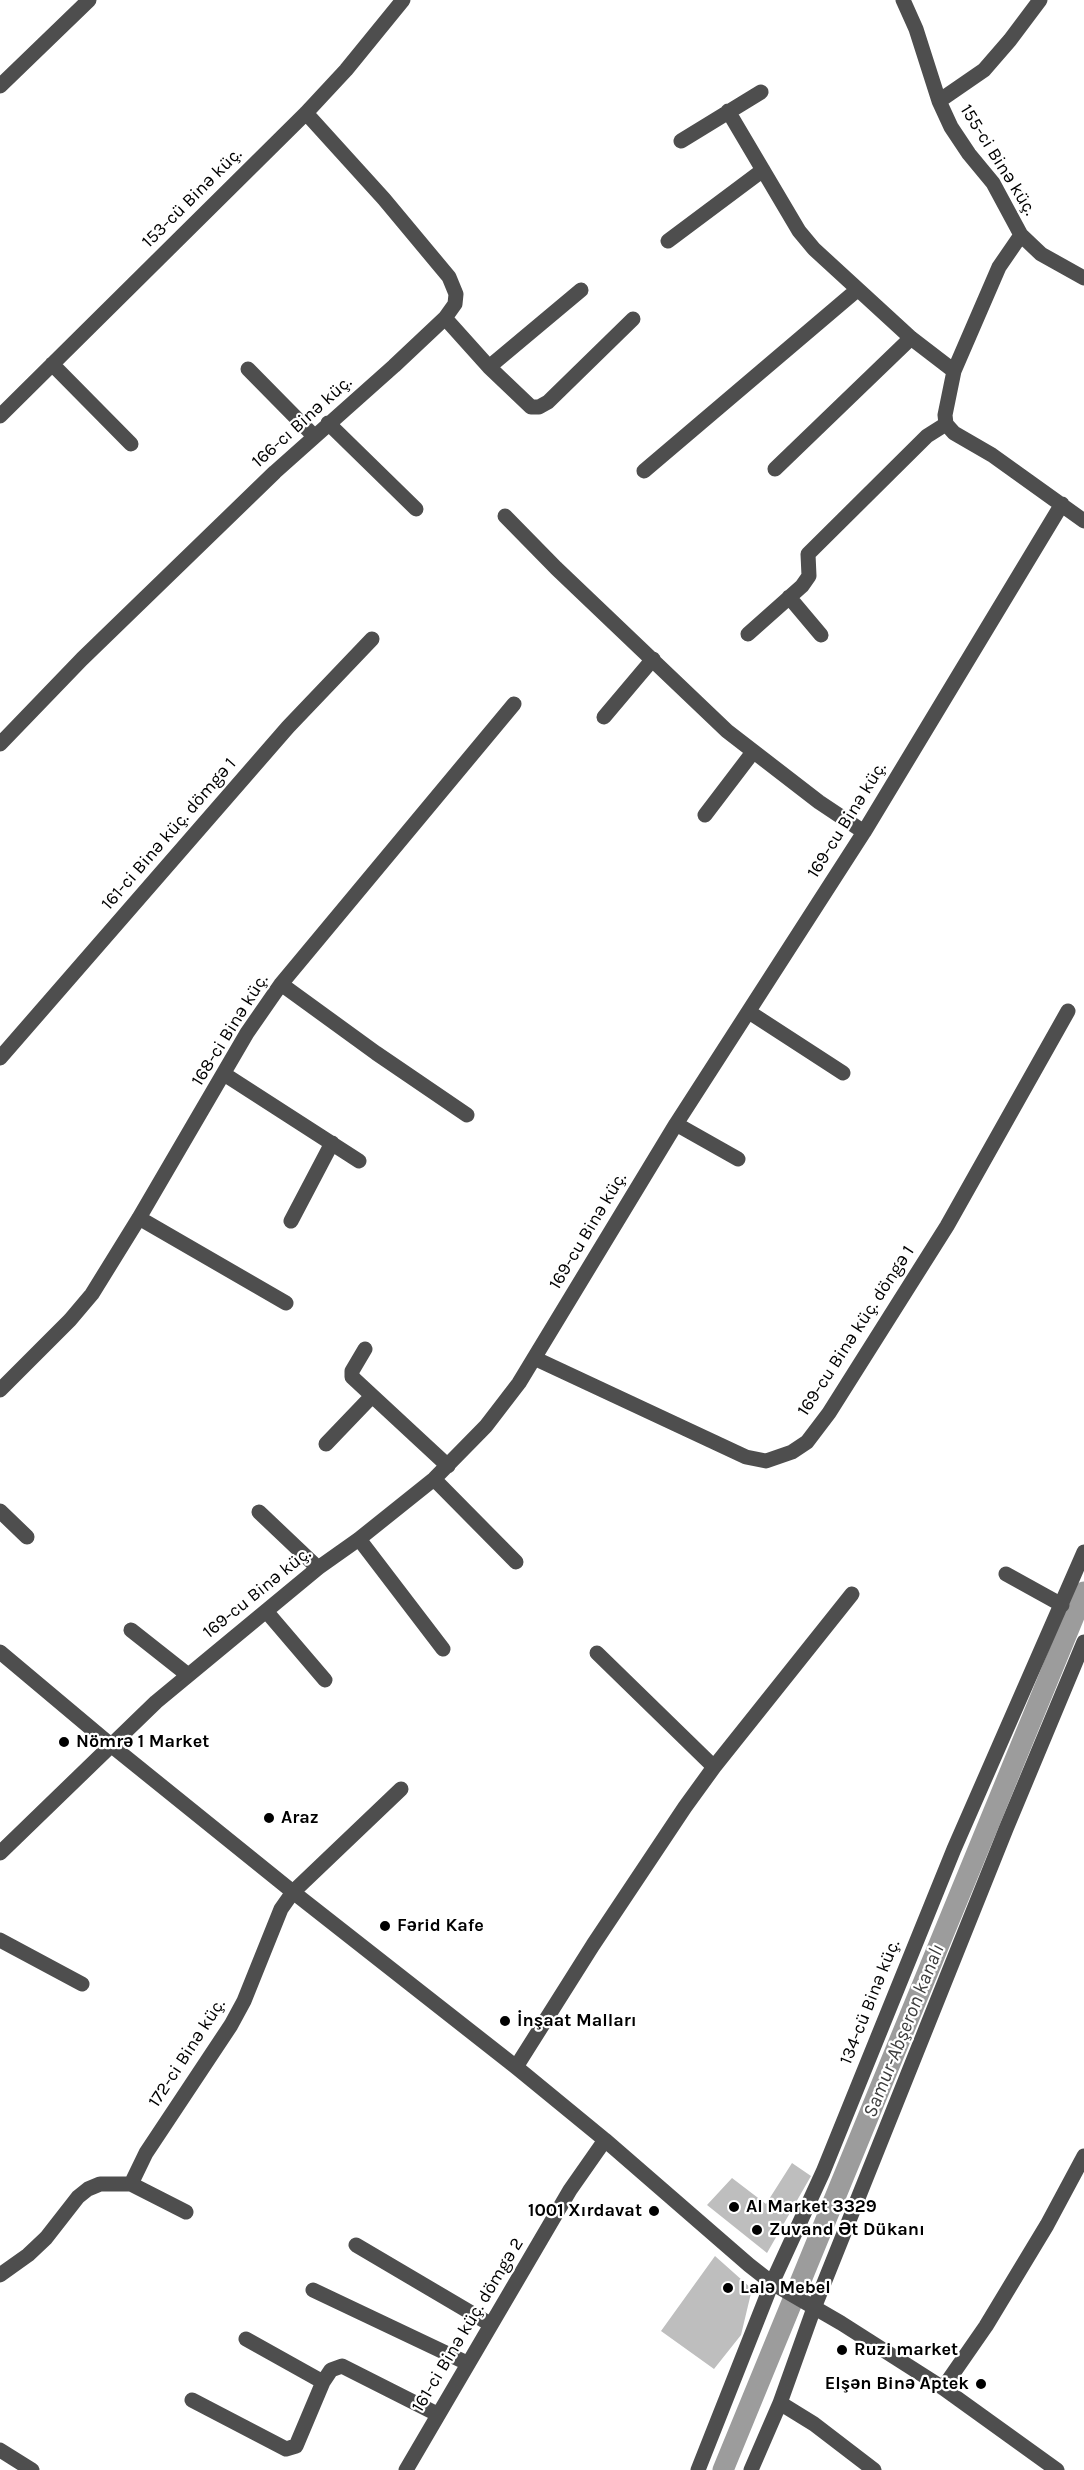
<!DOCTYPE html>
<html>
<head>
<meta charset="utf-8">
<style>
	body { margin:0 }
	canvas { display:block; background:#fff }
</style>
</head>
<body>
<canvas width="1084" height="2470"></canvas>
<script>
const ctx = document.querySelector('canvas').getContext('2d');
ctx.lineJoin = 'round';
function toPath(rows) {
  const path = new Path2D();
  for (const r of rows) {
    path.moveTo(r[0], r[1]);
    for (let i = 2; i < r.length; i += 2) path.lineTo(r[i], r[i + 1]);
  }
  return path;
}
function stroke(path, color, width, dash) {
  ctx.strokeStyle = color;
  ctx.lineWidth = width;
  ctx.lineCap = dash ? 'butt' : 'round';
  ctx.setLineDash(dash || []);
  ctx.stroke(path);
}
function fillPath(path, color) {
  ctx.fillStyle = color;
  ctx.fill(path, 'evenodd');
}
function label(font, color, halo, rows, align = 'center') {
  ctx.font = font + ' Karla,sans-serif';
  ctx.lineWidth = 4.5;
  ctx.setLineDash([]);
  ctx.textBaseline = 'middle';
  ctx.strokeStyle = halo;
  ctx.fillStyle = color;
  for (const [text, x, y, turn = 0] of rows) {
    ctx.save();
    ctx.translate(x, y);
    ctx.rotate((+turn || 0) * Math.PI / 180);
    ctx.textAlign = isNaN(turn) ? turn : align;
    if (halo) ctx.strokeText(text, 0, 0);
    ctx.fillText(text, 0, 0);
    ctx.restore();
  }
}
const canal = toPath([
	[723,2470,1084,1592]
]);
const building = toPath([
	[792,2163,811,2176,767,2253,707,2205,732,2178,766,2204],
	[715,2256,752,2289,741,2335,714,2369,661,2331]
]);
const minor = toPath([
	[903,0,916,29,939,101,951,127,969,154,993,183,1021,235,1041,254,1084,278],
	[0,86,89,0],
	[939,101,984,70,1010,40,1040,0],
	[728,111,799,231,814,249,911,338,954,371],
	[681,141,761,92],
	[1021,235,999,267,954,371,945,415,946,424,954,433,992,455,1084,521],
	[668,241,763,170],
	[445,318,489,367,531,407,539,407,548,402,633,319],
	[52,364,131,444],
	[489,367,581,290],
	[248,369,314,436],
	[0,416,306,113,346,70,403,0],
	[328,423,416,509],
	[775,469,911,338],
	[644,471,857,290],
	[505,516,556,568,727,731,819,802,864,832],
	[789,597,821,635],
	[748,634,802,586,809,576,808,554,927,436,946,424],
	[604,717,653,659],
	[0,744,82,659,275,472,394,366,445,318,455,304,456,294,449,277,384,199,306,113],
	[705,815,753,752],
	[281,984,376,1053,467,1115],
	[749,1012,843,1073],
	[0,1058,288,727,372,639],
	[224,1074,359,1161],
	[676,1124,738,1159],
	[139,1218,286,1303],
	[291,1221,332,1143],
	[365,1349,352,1371,352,1377,448,1466],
	[534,1358,746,1457,766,1461,792,1452,807,1442,829,1413,947,1226,1068,1011],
	[0,1390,70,1320,92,1294,139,1218,247,1033,281,984,514,704],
	[326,1444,372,1396],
	[434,1479,516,1562],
	[0,1511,27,1537],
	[259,1512,318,1568],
	[359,1539,443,1649],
	[1006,1574,1062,1605],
	[266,1611,325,1680],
	[131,1630,188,1675],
	[0,1652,112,1746,293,1892,516,2067,605,2140,749,2265,772,2283,841,2323,943,2388,1057,2470],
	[597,1653,714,1767],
	[0,1853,156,1702,318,1568,359,1539,434,1479,486,1426,519,1383,676,1124,864,832,1062,504],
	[0,1940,82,1984],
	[516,2067,593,1945,685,1807,714,1767,852,1594],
	[131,2184,186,2212],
	[356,2245,490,2324],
	[0,2275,28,2255,46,2238,78,2197,88,2189,100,2184,131,2184,146,2153,231,2025,244,2001,281,1909,293,1892,401,1789],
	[313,2290,467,2363],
	[246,2339,323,2382],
	[943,2388,986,2326,1047,2225,1084,2156],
	[192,2400,286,2449,296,2446,323,2382,331,2370,342,2366,437,2414],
	[780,2403,814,2424,874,2470],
	[0,2450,32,2470],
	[406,2470,570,2190,605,2140],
	[698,2470,772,2283,823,2172,954,1849,1084,1552],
	[751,2470,780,2403,814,2308,1006,1829,1084,1642]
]);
const markers = [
	[64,1742,6,"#000"],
	[269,1818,6,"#000"],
	[385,1926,6,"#000"],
	[505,2021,6,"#000"],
	[734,2207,6,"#000"],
	[654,2211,6,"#000"],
	[757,2230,6,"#000"],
	[728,2288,6,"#000"],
	[842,2350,6,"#000"],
	[981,2384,6,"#000"]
];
const streetNames = [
	["155-ci Binə küç.",998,160,58],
	["153-cü Binə küç.",192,198,-45],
	["166-cı Binə küç.",302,422,-42],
	["169-cu Binə küç.",847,820,-58],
	["161-ci Binə küç. dömgə 1",169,834,-49],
	["168-ci Binə küç.",230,1030,-58],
	["169-cu Binə küç.",588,1231,-59],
	["169-cu Binə küç. döngə 1",856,1331,-57],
	["169-cu Binə küç.",257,1593,-39],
	["134-cü Binə küç.",870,2002,-68],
	["172-ci Binə küç.",187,2053,-57],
	["161-ci Binə küç. dömgə 2",468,2325,-59]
];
const poiNames = [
	["Nömrə 1 Market",76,1742],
	["Araz",281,1818],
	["Fərid Kafe",397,1926],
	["İnşaat Malları",517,2021],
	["Al Market 3329",746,2207],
	["1001 Xırdavat",642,2211,"right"],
	["Zuvand Ət Dükanı",769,2230],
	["Lalə Mebel",740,2288],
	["Ruzi market",854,2350],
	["Elşən Binə Aptek",969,2384,"right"]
];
const waterNames = [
	["Samur-Abşeron kanalı",904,2031,-68]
];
stroke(canal, '#9c9c9c', 21);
fillPath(building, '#bebebe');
stroke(minor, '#4e4e4e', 15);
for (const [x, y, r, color] of markers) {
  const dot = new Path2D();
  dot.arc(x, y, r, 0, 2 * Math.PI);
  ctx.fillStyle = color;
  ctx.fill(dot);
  stroke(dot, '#fff', 2);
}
label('18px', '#000', '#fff', streetNames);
label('bold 18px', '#000', '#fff', poiNames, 'left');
label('italic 20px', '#3d3d3d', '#fff', waterNames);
</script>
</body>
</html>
